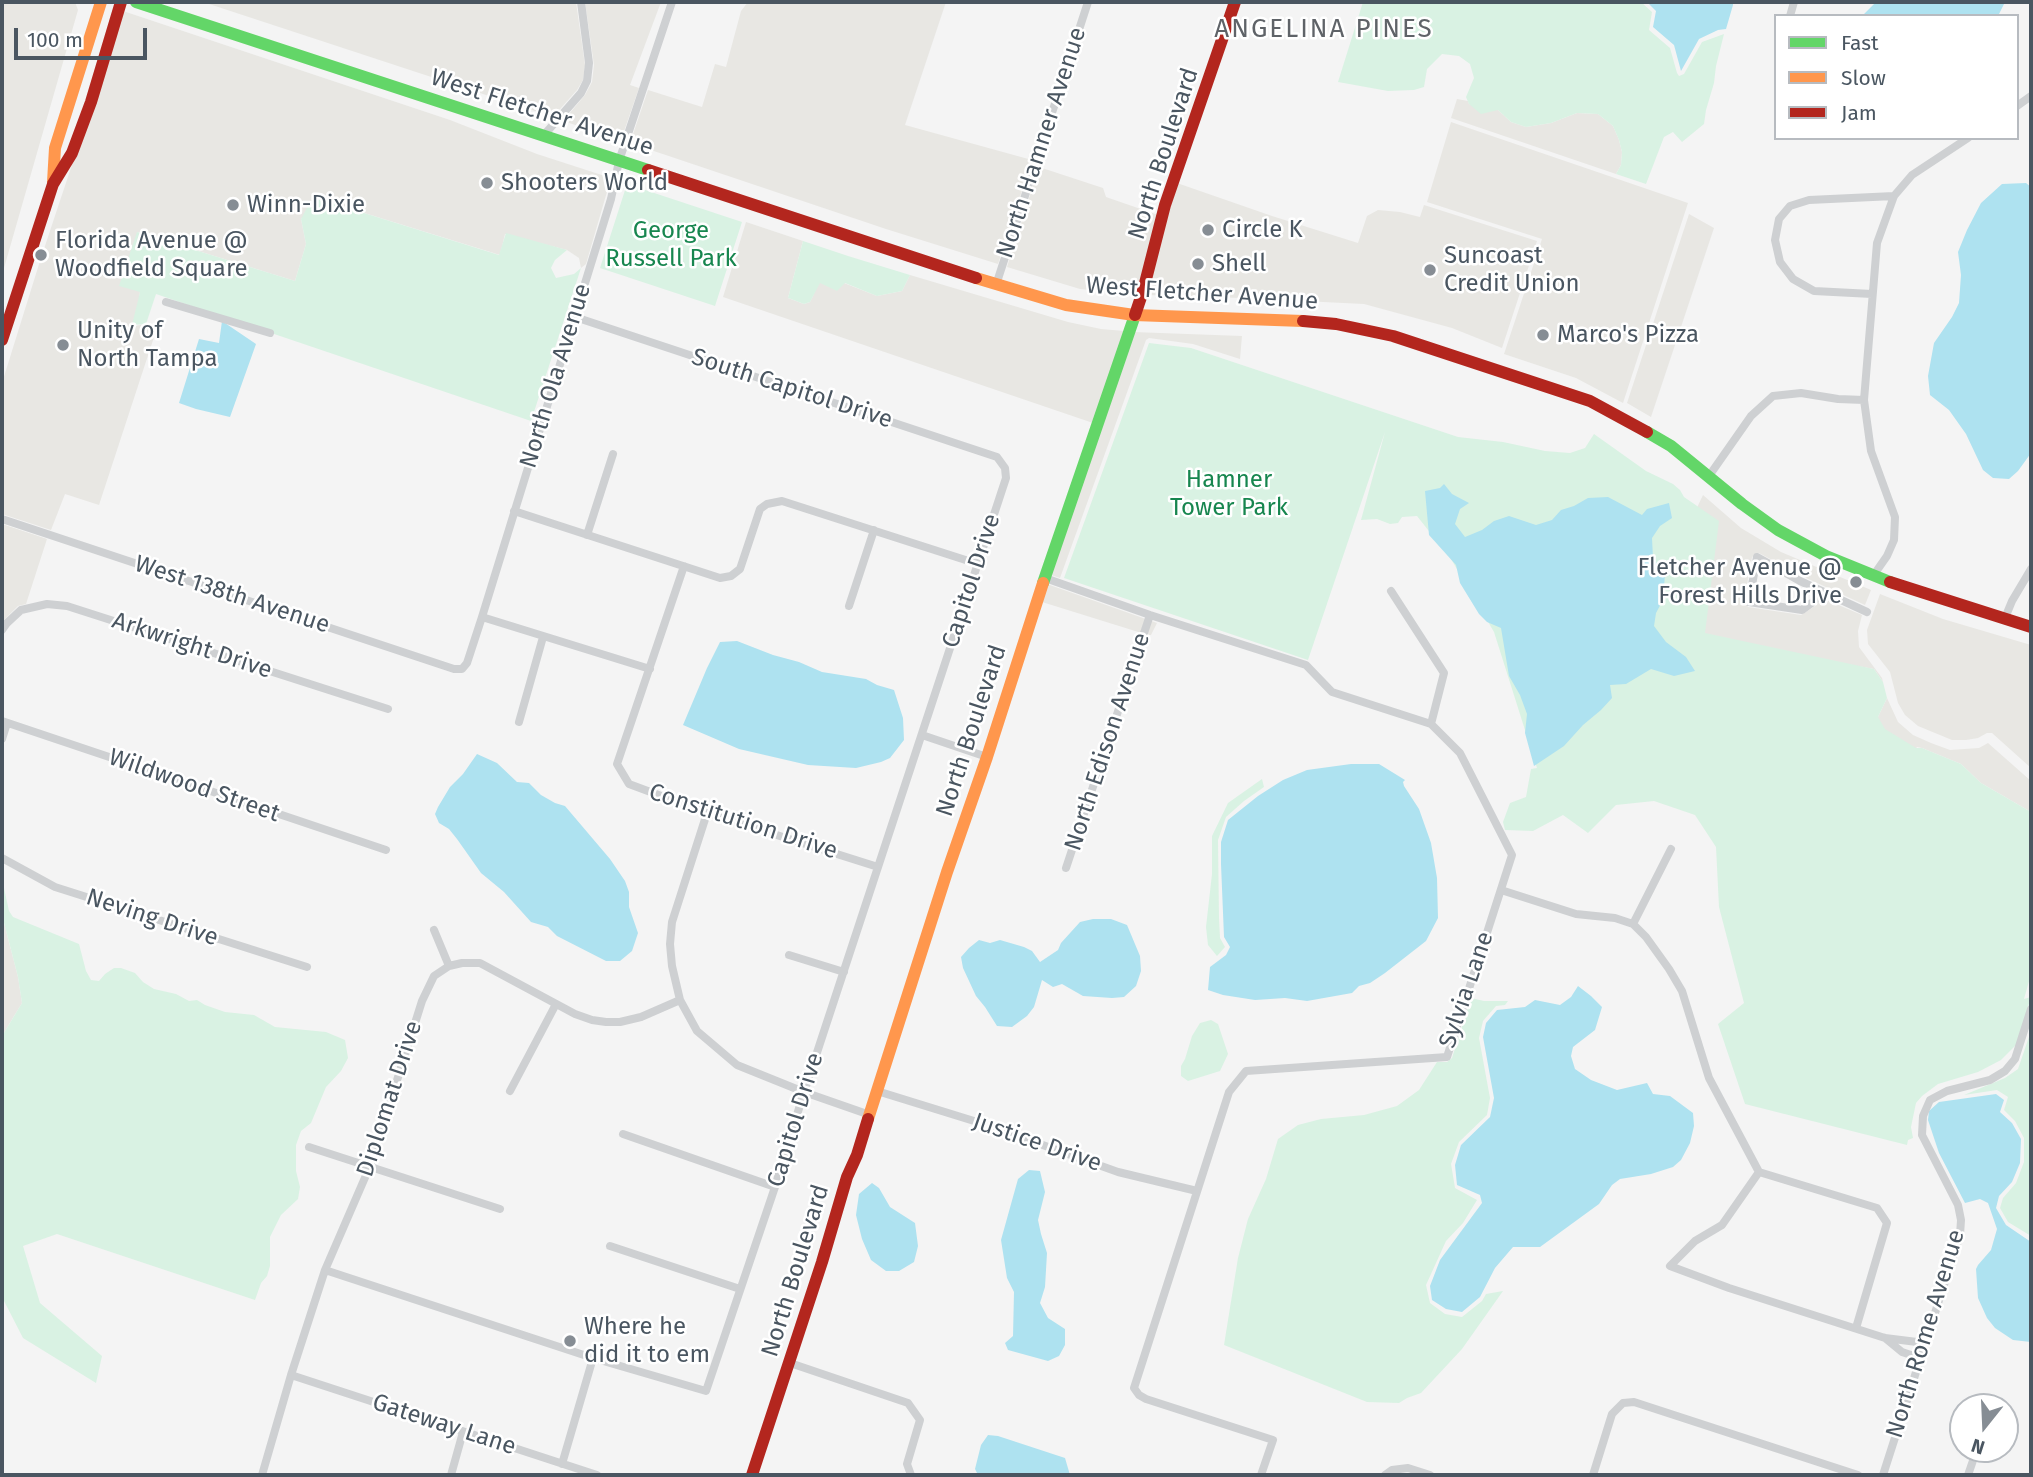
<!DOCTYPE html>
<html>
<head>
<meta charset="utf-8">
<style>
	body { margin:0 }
	#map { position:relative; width:2033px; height:1477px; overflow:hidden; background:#f4f4f4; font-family:"Fira Sans",sans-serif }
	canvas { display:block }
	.frame { position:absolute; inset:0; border:4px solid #4a5661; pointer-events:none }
	.legend { position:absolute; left:1774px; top:14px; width:245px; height:126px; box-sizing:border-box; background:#fff; border:2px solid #b7bbc0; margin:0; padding:9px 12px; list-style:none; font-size:21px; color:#4a5661 }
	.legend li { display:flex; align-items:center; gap:14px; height:35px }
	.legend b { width:35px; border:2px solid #b7bbc0 }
	.north { position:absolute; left:1949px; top:1393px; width:70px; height:70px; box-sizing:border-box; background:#fff; border:2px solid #b7bbc0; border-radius:50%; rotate:198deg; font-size:19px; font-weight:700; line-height:28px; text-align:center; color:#4a5661 }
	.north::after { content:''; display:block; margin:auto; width:24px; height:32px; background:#868d94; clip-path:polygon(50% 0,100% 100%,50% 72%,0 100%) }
	.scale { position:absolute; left:14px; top:28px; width:133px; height:32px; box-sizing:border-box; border:4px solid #4a5661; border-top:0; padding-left:9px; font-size:21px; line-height:24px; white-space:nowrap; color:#4a5661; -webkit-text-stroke:5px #fff; paint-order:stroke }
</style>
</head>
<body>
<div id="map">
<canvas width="2033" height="1477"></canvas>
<div class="frame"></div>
<ul class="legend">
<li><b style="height:9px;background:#63d668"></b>Fast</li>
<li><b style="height:9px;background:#ff974d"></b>Slow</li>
<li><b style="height:9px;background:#b3261e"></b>Jam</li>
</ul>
<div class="north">N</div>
<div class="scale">100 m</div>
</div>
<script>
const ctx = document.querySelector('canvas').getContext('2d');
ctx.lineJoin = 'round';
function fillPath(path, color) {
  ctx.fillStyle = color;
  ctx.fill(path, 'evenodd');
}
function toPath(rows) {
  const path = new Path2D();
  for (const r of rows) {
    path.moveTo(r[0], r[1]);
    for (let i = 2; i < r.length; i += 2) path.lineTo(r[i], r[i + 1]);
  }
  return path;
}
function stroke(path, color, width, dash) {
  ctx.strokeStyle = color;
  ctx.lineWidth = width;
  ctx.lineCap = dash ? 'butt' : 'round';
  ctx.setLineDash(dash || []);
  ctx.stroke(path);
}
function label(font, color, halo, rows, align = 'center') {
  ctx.font = font + ' "Fira Sans",sans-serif';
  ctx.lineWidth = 5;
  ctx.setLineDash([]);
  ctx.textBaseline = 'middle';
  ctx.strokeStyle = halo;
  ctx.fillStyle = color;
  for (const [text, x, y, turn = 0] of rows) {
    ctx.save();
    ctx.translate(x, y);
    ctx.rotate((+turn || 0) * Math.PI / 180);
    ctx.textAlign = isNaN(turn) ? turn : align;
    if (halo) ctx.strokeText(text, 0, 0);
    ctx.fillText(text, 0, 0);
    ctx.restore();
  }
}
const commercial = toPath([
	[2,2,75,2,78,10,2,275],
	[203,2,576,2,585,65,583,80,577,90,553,117],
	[585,2,661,2,630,85,639,88,621,140,563,121,585,95,592,82,594,65],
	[748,2,946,2,905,125,1032,160,998,264,886,229,630,143,648,90,702,107,715,64,726,67,741,11],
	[123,11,450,120,537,154,611,178,586,264,581,268,579,258,567,250,505,234,500,255,319,199,301,219,306,244,295,281,137,232,140,292,135,326,146,324,156,331,99,505,65,494,51,530,2,514,2,383,40,261],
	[1457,99,1468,101,1469,104,1498,110,1511,122,1526,127,1551,123,1577,113,1598,114,1613,126,1619,140,1622,152,1621,165,1616,174,1451,118],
	[1451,122,1688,203,1623,403,1576,378,1504,354,1542,239,1427,202],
	[1039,167,1103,188,1106,197,1158,215,1137,295,1080,289,1007,267],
	[1177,183,1272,216,1358,243,1367,216,1378,210,1400,212,1420,217,1424,205,1537,241,1502,348,1452,328,1364,304,1241,298,1146,295,1169,206],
	[1689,214,1714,228,1651,417,1627,403],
	[746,222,803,241,788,298,804,304,810,302,819,283,844,283,877,296,902,291,910,275,1068,322,1101,329,1124,331,1093,423,723,297],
	[1133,332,1242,336,1240,359,1193,344,1149,338,1146,340,1060,578,1051,575],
	[1703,495,1741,528,1781,552,1871,590,1865,605,1802,576,1759,553,1752,557,1744,601,1748,607,1801,615,1815,606,1822,598,1862,615,1858,631,1859,647,1882,678,1883,682,1874,669,1770,650,1712,645,1699,625,1693,516],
	[2,524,47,539,26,604,18,606,2,622],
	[1047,584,1157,623,1151,635,1148,635,1042,602],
	[1880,594,1943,619,2031,645,2031,768,1992,733,1987,733,1978,738,1966,740,1952,740,1918,726,1905,715,1898,703,1890,672,1868,644,1867,630],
	[1887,698,1898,722,1913,735,1931,743,1950,750,1979,748,1988,743,2031,781,2031,812,1981,783,1961,764,1922,748,1917,747,1908,760,1868,738],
	[2,915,18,977,22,1003,2,1036]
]);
const green = toPath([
	[1363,2,1641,2,1652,12,1649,30,1670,48,1677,73,1679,76,1684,74,1702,42,1724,34,1716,66,1714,83,1706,110,1704,124,1682,142,1673,132,1664,137,1646,184,1616,174,1621,165,1622,152,1619,140,1613,126,1598,114,1577,113,1551,123,1526,127,1511,122,1498,110,1481,114,1469,104,1466,97,1474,78,1470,64,1459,56,1442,54,1427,69,1424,87,1414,90,1388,91,1338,82],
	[627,184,742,222,715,306,600,268],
	[319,199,499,255,506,233,567,250,555,260,551,268,556,278,574,274,581,268,531,421,156,294,146,324,132,325,140,292,119,286,137,232,295,281,306,244,301,219,308,206],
	[803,241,848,256,910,275,902,291,877,296,845,283,837,291,820,283,810,302,804,304,791,299,788,298],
	[1149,343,1191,348,1458,437,1503,442,1545,451,1570,453,1585,448,1594,434,1646,471,1673,484,1680,490,1684,497,1719,521,1705,633,1874,669,1883,682,1887,698,1878,717,1885,729,1916,748,1922,748,1961,764,1981,783,2031,812,2031,974,2024,999,2031,997,2017,1044,2001,1060,1978,1072,1938,1084,1922,1096,1916,1103,1911,1127,1913,1138,1908,1140,1907,1145,1745,1104,1718,1024,1744,1003,1719,907,1716,847,1695,815,1654,801,1616,805,1588,833,1563,815,1533,831,1505,830,1503,822,1510,803,1526,797,1531,769,1537,768,1494,632,1451,559,1417,516,1402,517,1398,523,1390,524,1377,519,1361,520,1385,432,1308,660,1064,578],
	[1262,779,1264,787,1244,801,1226,817,1218,840,1219,918,1220,938,1225,947,1217,956,1208,945,1206,927,1212,874,1212,836,1228,803],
	[2,879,9,911,13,917,79,944,86,971,91,980,99,981,105,974,114,968,121,968,135,973,143,982,154,989,176,994,189,1001,197,1000,205,1005,225,1012,254,1015,275,1027,326,1032,345,1040,348,1058,341,1071,326,1087,311,1123,301,1131,296,1145,296,1171,300,1187,298,1199,281,1215,270,1237,270,1266,267,1276,261,1283,255,1300,57,1234,23,1246,40,1303,102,1356,96,1383,23,1338,2,1297,2,1036,22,1003,18,977,2,915],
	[1471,998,1484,1001,1508,1001,1505,1005,1496,1006,1483,1021,1479,1038,1490,1098,1487,1115,1459,1142,1451,1164,1455,1188,1477,1200,1463,1223,1446,1241,1426,1285,1430,1303,1445,1314,1462,1317,1482,1301,1486,1294,1503,1291,1462,1349,1421,1393,1407,1398,1399,1403,1367,1402,1224,1345,1238,1258,1248,1219,1266,1179,1278,1139,1298,1125,1321,1119,1364,1115,1397,1106,1419,1090,1437,1062,1447,1062,1452,1058],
	[1211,1020,1218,1024,1228,1054,1220,1071,1188,1081,1181,1076,1181,1066,1185,1059,1192,1036,1200,1023],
	[2031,1031,2031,1236,2008,1222,2000,1208,2003,1198,2016,1183,2024,1162,2024,1138,2015,1121,2004,1110,2008,1097,1997,1090,1964,1095,2005,1078,2018,1069]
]);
const water = toPath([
	[1647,2,1733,2,1733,5,1726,29,1718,30,1699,39,1681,71,1674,45,1653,27,1656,11],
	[1876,2,2005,2,1998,16,1862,16],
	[2026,183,2031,187,2031,453,2018,471,2009,479,1993,478,1983,470,1966,434,1949,410,1930,395,1928,376,1934,343,1952,317,1959,303,1961,275,1958,252,1967,230,1981,203,2002,184],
	[222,321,256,344,230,417,196,409,179,403,199,339,219,343],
	[1444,484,1452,494,1469,503,1460,509,1455,524,1465,537,1482,530,1494,521,1509,516,1536,525,1552,520,1561,510,1574,506,1588,498,1608,497,1642,515,1647,509,1669,503,1672,518,1660,526,1652,538,1653,558,1665,574,1663,600,1656,613,1654,626,1666,642,1686,657,1695,671,1674,676,1651,669,1626,684,1610,685,1612,698,1601,710,1583,725,1564,746,1534,766,1525,733,1527,714,1520,695,1509,676,1501,628,1487,622,1479,614,1460,583,1456,565,1429,535,1425,491,1440,488],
	[737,641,773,655,799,662,822,672,866,679,877,685,894,690,903,718,904,740,890,758,881,762,856,768,808,765,739,749,683,725,707,668,720,642],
	[477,754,497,763,517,782,529,783,541,795,555,803,565,806,610,859,625,881,629,892,629,907,638,933,632,951,620,961,606,961,557,936,548,927,531,922,504,892,481,873,457,839,449,829,439,823,435,814,438,807,450,787,463,774],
	[1351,764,1379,764,1405,780,1403,782,1404,786,1419,809,1431,843,1437,878,1438,918,1426,941,1385,973,1370,983,1359,986,1352,993,1307,1001,1285,998,1255,1000,1223,995,1208,990,1210,967,1226,955,1230,947,1224,937,1221,864,1221,842,1228,820,1258,796,1283,780,1307,770],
	[1093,919,1111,919,1127,925,1140,956,1141,971,1136,986,1124,997,1112,998,1083,996,1062,984,1053,987,1042,980,1034,1007,1027,1016,1012,1027,997,1026,985,1007,976,996,963,968,961,957,969,948,979,940,990,943,1000,940,1024,947,1032,951,1040,962,1058,950,1061,943,1080,922],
	[1578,986,1591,996,1602,1007,1595,1030,1573,1047,1571,1056,1575,1069,1591,1080,1617,1090,1647,1083,1653,1094,1670,1096,1693,1113,1694,1126,1690,1143,1681,1160,1673,1167,1651,1174,1620,1179,1612,1185,1599,1204,1540,1247,1513,1247,1495,1268,1480,1297,1462,1312,1446,1309,1432,1300,1430,1286,1440,1260,1482,1203,1480,1195,1457,1185,1455,1165,1461,1145,1490,1117,1494,1098,1483,1037,1486,1023,1497,1010,1525,1007,1535,1000,1560,1005,1571,997],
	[1996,1094,2004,1100,2000,1112,2012,1123,2021,1139,2020,1163,2012,1182,1999,1196,1996,1208,2006,1225,2031,1242,2031,1342,2013,1340,1995,1328,1987,1318,1978,1298,1976,1269,1978,1265,1991,1250,1997,1229,1988,1203,1980,1199,1965,1203,1939,1153,1928,1120,1929,1111,1939,1102],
	[1029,1170,1040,1171,1045,1192,1038,1220,1041,1234,1047,1253,1045,1287,1040,1303,1048,1318,1065,1329,1065,1345,1059,1356,1048,1361,1008,1350,1005,1343,1013,1336,1014,1292,1007,1278,1001,1240,1018,1179],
	[872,1183,879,1188,890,1207,915,1223,918,1246,914,1262,899,1271,886,1271,871,1260,862,1239,856,1215,859,1194],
	[988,1435,998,1436,1065,1458,1070,1475,978,1475,975,1469,981,1445]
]);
const street = toPath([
	[1790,16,1794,2],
	[2017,106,2031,96],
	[544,135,581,93,587,81,589,63,581,2],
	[996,285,1088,2],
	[1872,294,1814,291,1793,279,1780,262,1775,240,1779,219,1790,206,1809,200,1894,196],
	[166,302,270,333],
	[1709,476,1751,416,1773,396,1801,393,1838,399,1864,400],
	[514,511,720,578,731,576,740,569,760,509,767,504,782,501,978,564],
	[2,519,454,669,462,669,467,663,482,617,611,199,619,161,672,2],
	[587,535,613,454],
	[684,566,617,764,629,784,707,813,878,867],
	[1873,576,1887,556,1894,540,1895,517,1871,451,1864,400,1877,243,1894,196,1912,175,1968,138],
	[1045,578,1150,615,1306,665,1332,692,1431,724,1460,753,1512,855,1447,1057,1246,1071,1229,1092,1134,1388,1139,1395,1146,1399,1273,1440,1261,1475],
	[1391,591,1444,673,1431,724],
	[1822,592,1813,602,1802,610,1749,602,1757,557,1800,581,1867,612],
	[849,606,874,530],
	[482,617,650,669],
	[2005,618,2012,601,2031,569],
	[2,630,7,623,21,610,47,604,67,606,388,709],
	[2,721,386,850],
	[519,722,543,637],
	[922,735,987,757],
	[2,739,7,723],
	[707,813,672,922,670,944,672,966,680,1000,697,1031,737,1065,804,1092,870,1115],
	[2,858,55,887,307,967],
	[1066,868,1150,615],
	[1501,890,1576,914,1615,918,1633,924,1646,937,1669,969,1682,991,1709,1078,1759,1172],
	[1633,924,1671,849],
	[434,930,449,966],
	[789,955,844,972],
	[510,1091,556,1004],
	[877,1091,987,1125,1118,1172,1197,1191],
	[623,1134,775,1187],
	[309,1147,500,1209],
	[1759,1172,1722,1225,1695,1241,1670,1266,1729,1288,1885,1338,1925,1343],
	[1759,1172,1877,1208,1887,1223,1856,1328],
	[610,1246,740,1289],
	[325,1270,593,1358,706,1391,775,1187,804,1092,1006,478,1005,468,997,457,575,317],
	[1885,1338,1902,1352,1920,1358],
	[790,1363,908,1403,920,1420,907,1464,911,1475],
	[291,1375,597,1475],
	[562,1464,593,1358],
	[262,1475,291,1375,325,1270,370,1166,422,1001,434,976,449,966,462,963,480,963,575,1014,592,1020,606,1022,620,1022,641,1017,680,1000],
	[451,1475,463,1432],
	[1385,1475,1392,1470,1408,1468,1430,1475],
	[1593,1475,1612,1414,1623,1403,1634,1402,1858,1475],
	[1883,1475,1960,1235,1961,1220,1958,1205,1922,1135,1923,1116,1930,1100,1947,1091,1990,1080,2005,1071,2015,1059,2031,1009],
	[1968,1475,1977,1449]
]);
const fast = toPath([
	[136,2,648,170],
	[1647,432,1671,446,1742,504,1778,530,1826,556,1890,582],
	[1043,583,1135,315]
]);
const slow = toPath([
	[53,182,55,148,101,2],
	[976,278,1066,305,1134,315,1303,321],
	[868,1119,947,872,987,757,1043,583]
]);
const jam = toPath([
	[648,170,976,278],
	[1135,315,1143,291,1165,205,1235,2],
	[1303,321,1336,324,1393,336,1590,401,1647,432],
	[2,340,53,184,72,153,91,102,121,2],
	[1890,582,2031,627],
	[752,1475,822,1262,847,1177,857,1155,868,1119]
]);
const markers = [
	[487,183,7,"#868d94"],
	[233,205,7,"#868d94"],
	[1208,230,7,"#868d94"],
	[41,255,7,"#868d94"],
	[1198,264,7,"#868d94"],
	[1430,270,7,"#868d94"],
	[1543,335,7,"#868d94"],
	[63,345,7,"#868d94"],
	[1856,582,7,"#868d94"],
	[570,1341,7,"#868d94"]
];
const streetNames = [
	["West Fletcher Avenue",542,113,18],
	["North Hamner Avenue",1042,143,-72],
	["North Boulevard",1164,154,-72],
	["West Fletcher Avenue",1202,294,4],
	["North Ola Avenue",556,376,-73],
	["South Capitol Drive",792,389,18],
	["Capitol Drive",972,581,-72],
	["West 138th Avenue",232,595,18],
	["Arkwright Drive",192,646,18],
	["North Boulevard",972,731,-72],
	["North Edison Avenue",1108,742,-72],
	["Wildwood Street",194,786,19],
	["Constitution Drive",743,822,18],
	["Neving Drive",152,918,18],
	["Sylvia Lane",1467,990,-71],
	["Diplomat Drive",390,1099,-72],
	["Capitol Drive",796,1120,-73],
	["Justice Drive",1037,1143,19],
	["North Boulevard",796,1271,-73],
	["North Rome Avenue",1926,1334,-73],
	["Gateway Lane",444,1425,18]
];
const poiNames = [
	["Shooters World",501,183],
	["Winn-Dixie",247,205],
	["Circle K",1222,230],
	["Florida Avenue @",55,241],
	["Woodfield Square",55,269],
	["Suncoast",1444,256],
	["Credit Union",1444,284],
	["Shell",1212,264],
	["Unity of",77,331],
	["North Tampa",77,359],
	["Marco's Pizza",1557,335],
	["Fletcher Avenue @",1842,568,"right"],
	["Forest Hills Drive",1842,596,"right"],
	["Where he",584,1327],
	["did it to em",584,1355]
];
const parkNames = [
	["George",671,231],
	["Russell Park",671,259],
	["Hamner",1229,480],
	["Tower Park",1229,508]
];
const neighbourhoodNames = [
	["ANGELINA PINES",1324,30]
];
fillPath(commercial, '#e8e7e3');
fillPath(green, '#d9f2e3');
fillPath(water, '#aee2f0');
stroke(street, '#ced0d2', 8);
stroke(fast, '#63d668', 12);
stroke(slow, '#ff974d', 12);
stroke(jam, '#b3261e', 12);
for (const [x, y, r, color] of markers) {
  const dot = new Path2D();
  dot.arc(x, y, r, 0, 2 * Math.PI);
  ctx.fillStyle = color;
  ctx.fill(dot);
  stroke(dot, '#fff', 2.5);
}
label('24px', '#4a5661', '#fff', streetNames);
label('24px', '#4a5661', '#fff', poiNames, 'left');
label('24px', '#17864f', '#fff', parkNames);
ctx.letterSpacing = '2px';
label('26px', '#5f6368', '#fff', neighbourhoodNames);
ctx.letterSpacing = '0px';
</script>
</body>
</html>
